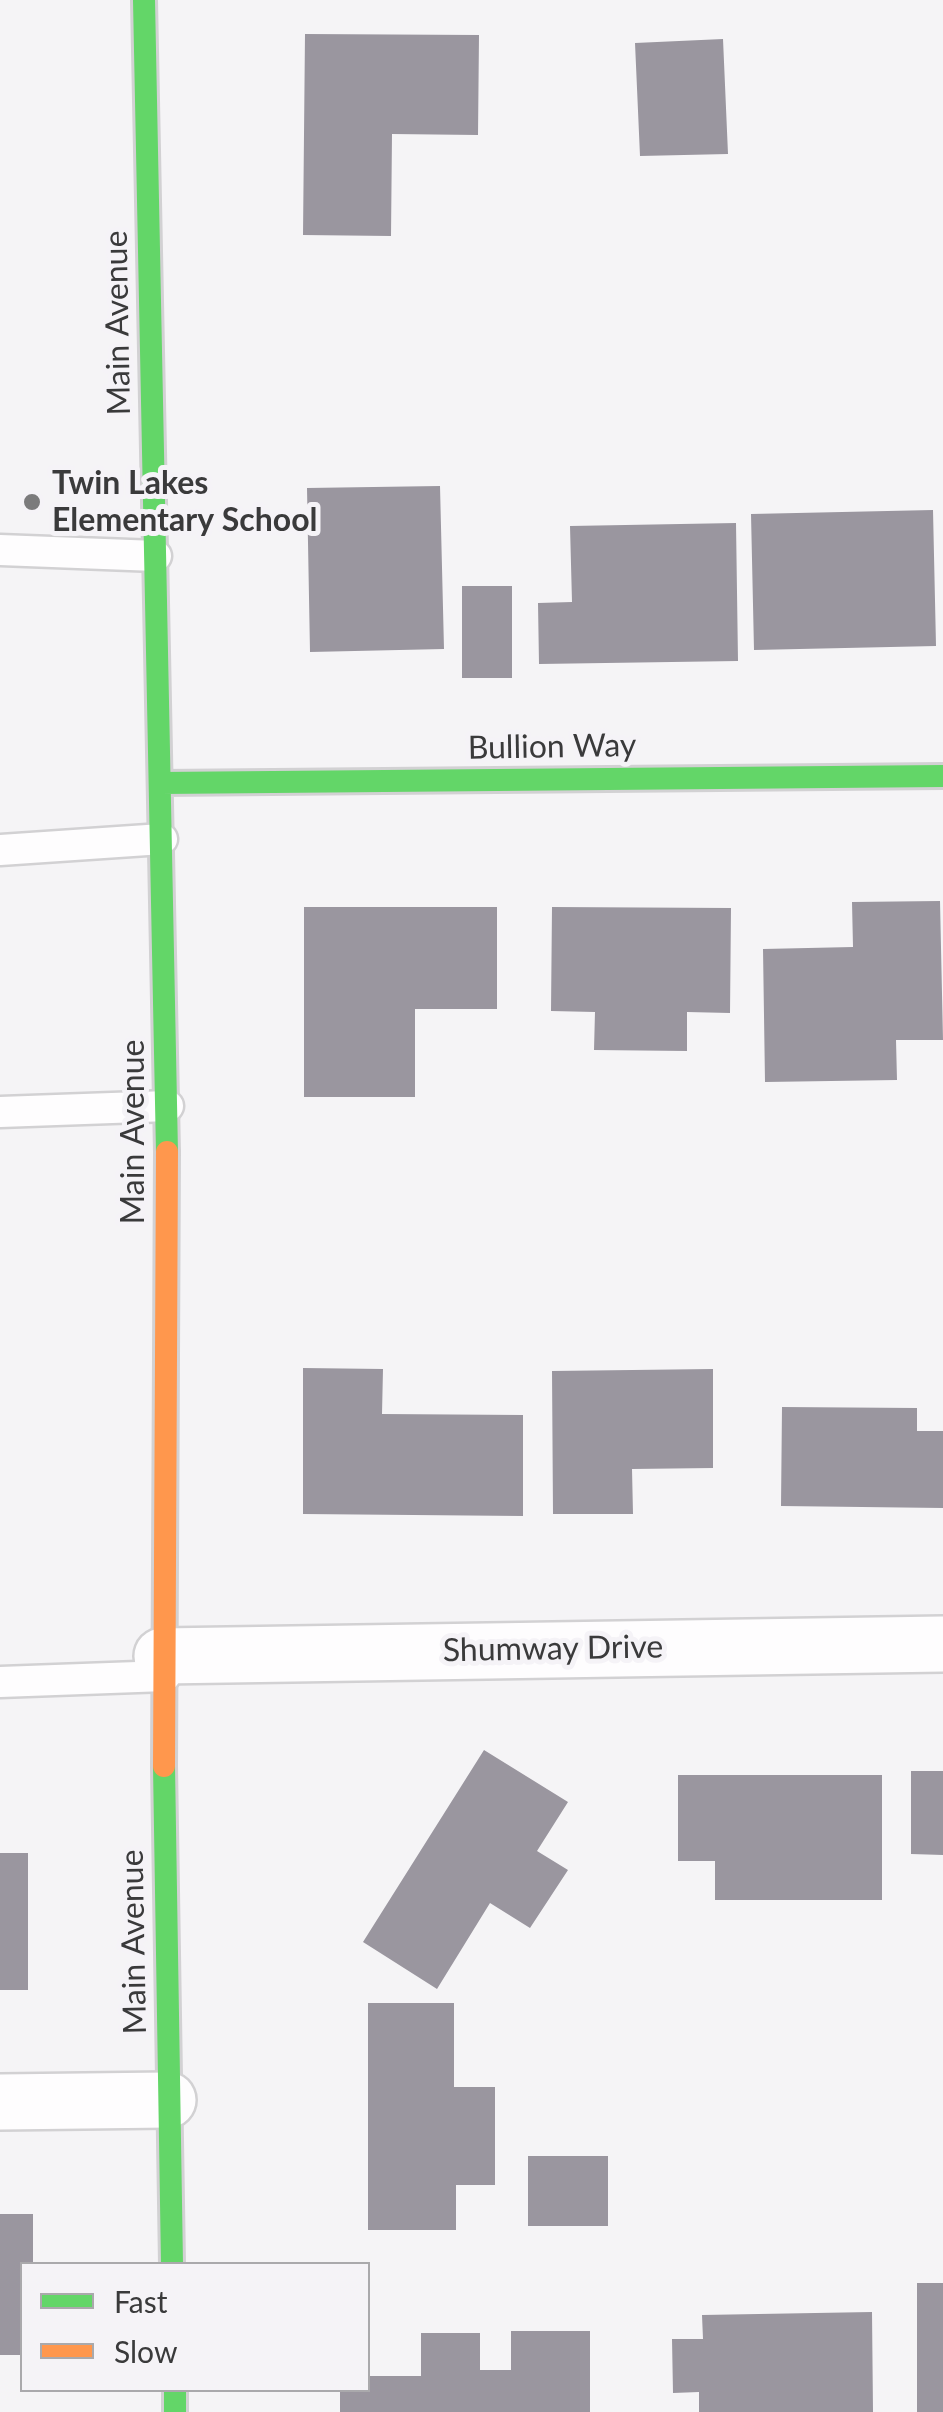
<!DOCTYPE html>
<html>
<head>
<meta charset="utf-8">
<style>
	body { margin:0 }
	#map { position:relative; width:943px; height:2412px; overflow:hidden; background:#f5f4f6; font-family:Lato,sans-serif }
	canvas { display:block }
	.legend { position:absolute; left:20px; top:2262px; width:350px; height:130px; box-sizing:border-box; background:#f5f3f7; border:2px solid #aaa9ac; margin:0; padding:12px 18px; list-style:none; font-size:30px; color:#3a3a3b }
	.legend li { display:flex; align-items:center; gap:20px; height:50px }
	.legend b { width:50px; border:2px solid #aaa9ac }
</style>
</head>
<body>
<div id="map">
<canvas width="943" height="2412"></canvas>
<ul class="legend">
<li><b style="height:12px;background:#63d668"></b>Fast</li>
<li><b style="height:12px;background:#ff974d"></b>Slow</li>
</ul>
</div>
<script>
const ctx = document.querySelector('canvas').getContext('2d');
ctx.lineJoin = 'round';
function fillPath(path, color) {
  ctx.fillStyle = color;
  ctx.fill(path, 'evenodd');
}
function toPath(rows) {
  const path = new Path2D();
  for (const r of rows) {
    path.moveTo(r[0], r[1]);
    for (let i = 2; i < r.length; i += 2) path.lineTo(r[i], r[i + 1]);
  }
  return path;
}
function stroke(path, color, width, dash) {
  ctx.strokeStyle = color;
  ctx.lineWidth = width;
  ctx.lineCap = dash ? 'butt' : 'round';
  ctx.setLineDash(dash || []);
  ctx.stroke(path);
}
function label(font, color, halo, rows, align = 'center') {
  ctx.font = font + ' Lato,sans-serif';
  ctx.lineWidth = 10;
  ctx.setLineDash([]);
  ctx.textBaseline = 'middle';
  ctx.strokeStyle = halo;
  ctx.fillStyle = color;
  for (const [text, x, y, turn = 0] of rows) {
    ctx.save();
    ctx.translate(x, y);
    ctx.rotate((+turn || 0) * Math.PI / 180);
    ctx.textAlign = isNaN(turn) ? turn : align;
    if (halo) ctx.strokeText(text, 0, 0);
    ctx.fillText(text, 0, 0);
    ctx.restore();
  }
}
const building = toPath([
	[305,34,479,35,478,135,392,134,391,236,303,235],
	[723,39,728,154,640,156,635,43],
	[440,486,444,649,310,652,307,488],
	[933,510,936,646,754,650,751,514],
	[736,523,738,661,539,664,538,603,572,602,570,526],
	[462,586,512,586,512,678,462,678],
	[940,901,943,1040,896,1040,897,1080,765,1082,763,949,853,947,852,902],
	[304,907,497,907,497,1009,415,1009,415,1097,304,1097],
	[552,907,731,908,730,1013,687,1012,687,1051,594,1050,595,1012,551,1011],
	[303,1368,383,1369,382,1414,523,1415,523,1516,303,1514],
	[713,1369,713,1468,632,1469,633,1514,553,1514,552,1371],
	[782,1407,917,1408,917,1431,943,1431,943,1508,781,1506],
	[484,1750,568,1802,537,1851,568,1870,530,1928,490,1903,437,1989,363,1942],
	[911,1771,943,1771,943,1855,911,1854],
	[678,1775,882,1775,882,1900,715,1900,715,1861,678,1861],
	[0,1853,28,1853,28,1990,0,1990],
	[368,2003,454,2003,454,2087,495,2087,495,2185,456,2185,456,2230,368,2230],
	[528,2156,608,2156,608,2226,528,2226],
	[0,2214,33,2214,33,2264,22,2264,22,2355,0,2355],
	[917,2283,943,2283,943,2412,917,2412],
	[872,2312,873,2412,699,2412,699,2392,673,2393,672,2339,703,2339,702,2315],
	[511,2331,590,2331,590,2412,340,2412,340,2390,368,2390,368,2376,421,2376,421,2333,480,2333,480,2370,511,2370]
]);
const lane = toPath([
	[0,550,156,556],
	[0,850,162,839],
	[0,1112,168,1106],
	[0,1682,165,1676]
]);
const street = toPath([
	[162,1656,943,1644],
	[0,2102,168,2100]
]);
const fast = toPath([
	[144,0,167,1152],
	[161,783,943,776],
	[164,1766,172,2264],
	[175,2390,175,2412]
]);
const slow = toPath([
	[164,1766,167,1152]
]);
const markers = [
	[32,502,10,"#7b7b7c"]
];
const streetNames = [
	["Main Avenue",118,323,-91],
	["Bullion Way",552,747,-1],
	["Main Avenue",134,1132,-90],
	["Shumway Drive",553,1649,-1],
	["Main Avenue",134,1942,-91]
];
const poiNames = [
	["Twin Lakes",52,484],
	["Elementary School",52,521]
];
fillPath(building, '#9a969f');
stroke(lane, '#d2d1d3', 35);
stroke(street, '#d2d1d3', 60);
stroke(fast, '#d2d1d3', 28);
stroke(slow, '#d2d1d3', 28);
stroke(lane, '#fefdfe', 30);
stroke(street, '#fefdfe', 55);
stroke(fast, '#63d668', 22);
stroke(slow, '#ff974d', 22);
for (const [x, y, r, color] of markers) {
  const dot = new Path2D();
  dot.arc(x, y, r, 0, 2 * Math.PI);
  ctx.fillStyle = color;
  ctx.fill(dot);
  stroke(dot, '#f5f3f7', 4);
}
label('32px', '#3a3a3b', '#f5f3f7', streetNames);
label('bold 32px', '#3a3a3b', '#f5f3f7', poiNames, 'left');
</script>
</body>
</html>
